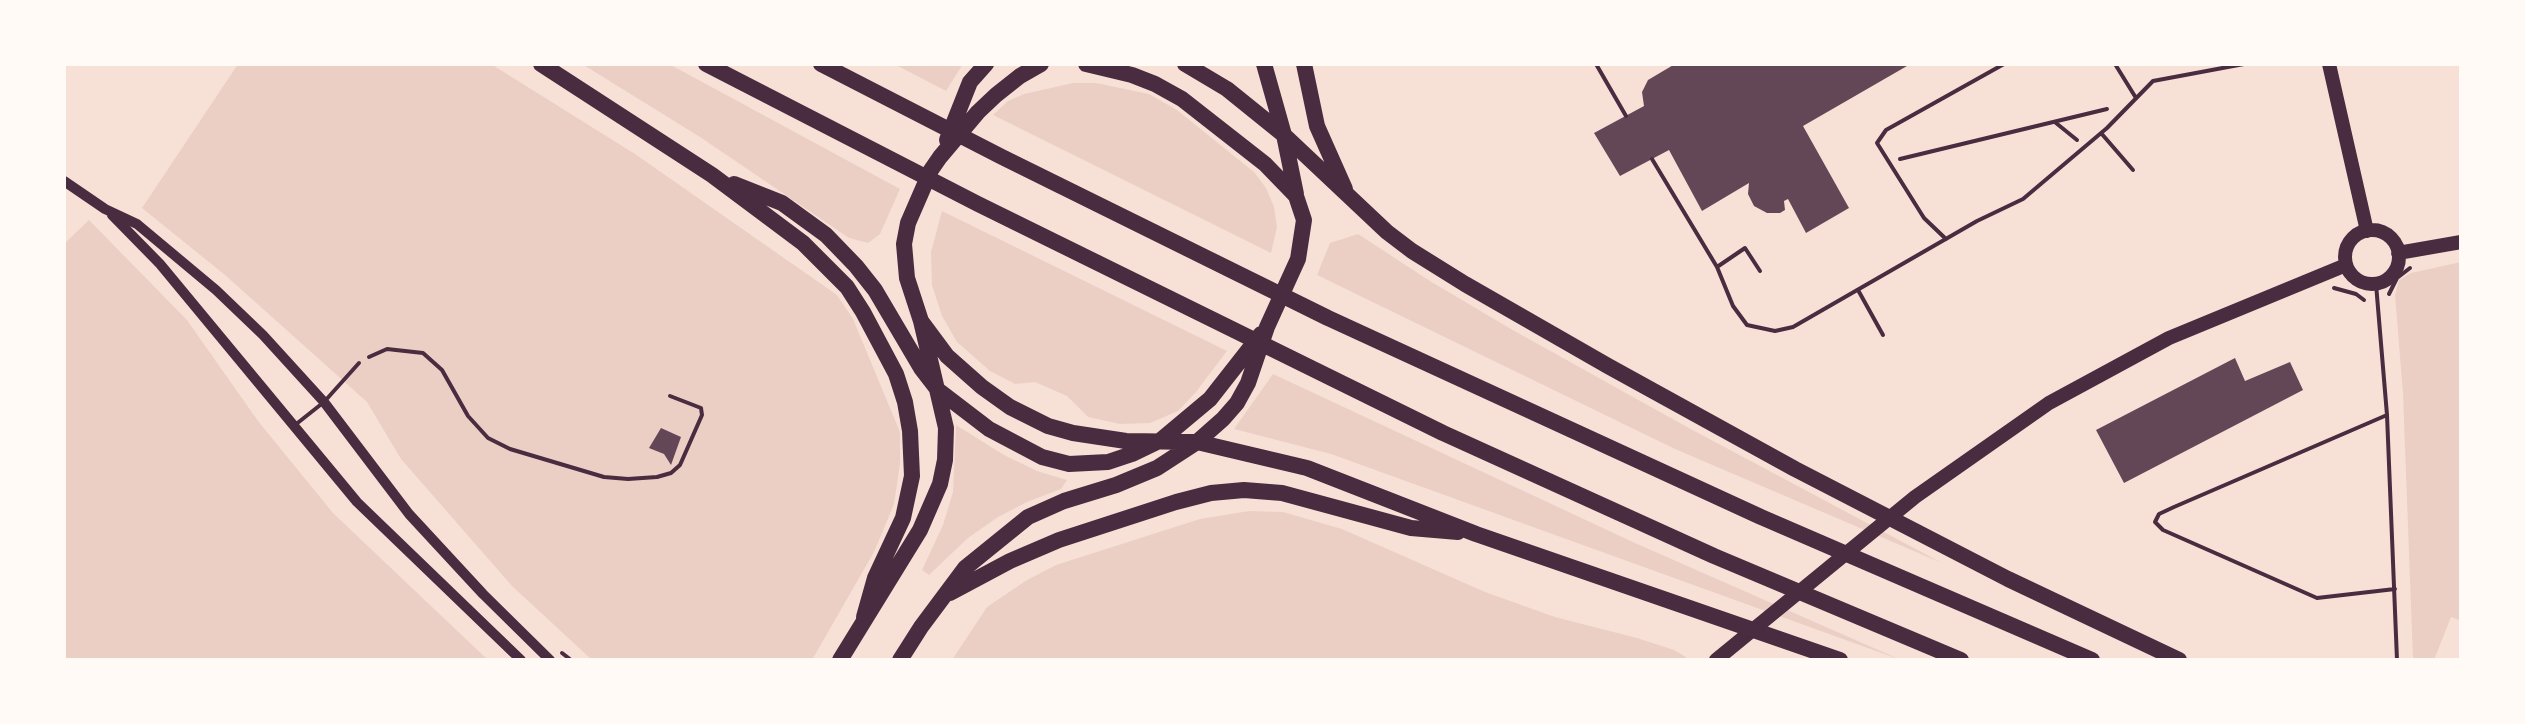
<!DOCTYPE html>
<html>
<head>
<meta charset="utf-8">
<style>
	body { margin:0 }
	#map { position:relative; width:2525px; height:724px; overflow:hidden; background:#f7e1d7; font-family:"Space Grotesk",sans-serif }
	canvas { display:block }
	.frame { position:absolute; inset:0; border:66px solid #fffaf5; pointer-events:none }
</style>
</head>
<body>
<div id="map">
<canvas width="2525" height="724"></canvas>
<div class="frame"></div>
</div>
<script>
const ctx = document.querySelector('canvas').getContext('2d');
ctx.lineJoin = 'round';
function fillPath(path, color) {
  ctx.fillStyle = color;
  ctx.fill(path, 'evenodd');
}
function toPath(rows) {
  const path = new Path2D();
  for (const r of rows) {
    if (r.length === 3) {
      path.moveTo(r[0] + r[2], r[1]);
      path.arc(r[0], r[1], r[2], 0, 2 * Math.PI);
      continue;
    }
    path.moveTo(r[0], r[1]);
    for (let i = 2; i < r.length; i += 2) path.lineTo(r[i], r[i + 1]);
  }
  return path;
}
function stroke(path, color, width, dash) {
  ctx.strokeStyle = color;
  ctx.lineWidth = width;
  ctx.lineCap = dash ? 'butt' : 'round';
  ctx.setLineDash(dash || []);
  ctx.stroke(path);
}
const green = toPath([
	[238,64,491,64,635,154,837,295,853,319,900,432,900,464,894,504,874,552,812,660,592,660,512,586,401,459,367,402,225,275,142,208],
	[582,64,669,64,900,189,880,234,868,243,849,238,700,137],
	[894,64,963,64,946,91],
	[1073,83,1096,83,1149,94,1177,110,1254,172,1266,188,1274,207,1277,227,1271,253,993,115,1008,101,1024,94],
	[942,211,1227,351,1196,392,1178,411,1150,423,1120,424,1088,417,1067,396,1035,382,1015,384,990,371,957,342,942,316,932,285,931,252],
	[89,220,187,320,258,421,333,513,488,660,64,660,64,244],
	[1358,234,1430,281,1511,329,1687,427,1942,563,1675,449,1317,275,1330,243],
	[2461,262,2461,621,2451,617,2434,660,2413,660,2403,393,2395,295,2399,280,2411,273],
	[1273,374,1635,543,1901,660,1331,454,1234,429],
	[956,425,1004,455,1037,471,1067,480,1061,489,1027,502,998,517,968,538,929,575,922,570,943,525,953,492],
	[1249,511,1283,512,1342,529,1485,592,1555,617,1637,638,1674,650,1686,657,1682,660,952,660,987,607,1027,580,1056,565,1200,519]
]);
const building = toPath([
	[1675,64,1905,64,1907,66,1803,126,1849,208,1806,233,1788,199,1784,201,1785,210,1780,213,1767,213,1754,206,1748,194,1749,183,1702,211,1669,150,1620,176,1594,133,1644,106,1642,92,1648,80],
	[2235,358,2245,381,2290,362,2303,390,2124,483,2096,430],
	[661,428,681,437,671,465,664,454,649,448]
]);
const path = toPath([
	[2056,123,2077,140],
	[1900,159,2107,109],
	[2334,288,2356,294,2364,300],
	[2389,294,2397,278,2410,268],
	[369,357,387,349,423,353,442,370,468,416,488,438,510,449,604,477,628,479,657,477,671,473,680,465,702,415,701,408,670,396],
	[562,653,571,660]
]);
const service = toPath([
	[1596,64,1626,116],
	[2115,64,2136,98],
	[2101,133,2133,170],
	[1652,159,1717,267],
	[1946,239,1924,218,1877,143,1886,130,2004,64],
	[1760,271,1745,248,1717,267,1733,306,1747,325,1775,331,1793,327,1977,221,2023,199,2107,128,2153,81,2244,64],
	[2376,284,2387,415,2397,660],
	[1858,290,1883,335],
	[2387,415,2174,507,2159,514,2155,522,2163,530,2317,598,2395,589],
	[295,425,324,402,359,363]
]);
const tertiary = toPath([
	[64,181,105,209,137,224,216,290,263,335,324,402,409,514,483,594,550,660],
	[112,215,160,264,357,502,521,660]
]);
const primary = toPath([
	[2329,64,2367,231],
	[2372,257,27],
	[2398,253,2461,242],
	[1716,660,1915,497,2049,403,2169,338,2346,265]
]);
const motorway = toPath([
	[541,64,712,175,803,243,847,287,863,312,896,374,905,402,910,431,912,476,903,518,875,578,864,617],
	[706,64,978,204,1443,433,1714,556,1961,660],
	[821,64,1002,157,1328,318,1761,517,2092,660],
	[1185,64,1227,89,1284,135,1387,232,1412,251,1465,284,1608,366,1795,469,2008,579,2179,660],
	[1264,64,1284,135,1296,194],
	[1304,64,1317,126,1345,189],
	[947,140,970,82,986,64],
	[734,184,782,203,826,235,856,266,875,290,921,368,938,390,989,429,1042,457,1069,464,1108,462,1132,454,1161,440,1210,399,1261,334],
	[921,321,947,356,982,387,1010,407,1048,426,1073,433,1126,441,1197,442,1307,468,1476,534,1840,660],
	[950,593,1010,561,1059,540,1176,502,1211,493,1244,490,1282,493,1411,528,1458,532],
	[840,660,920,530,940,484,945,460,946,428,921,321,907,278,904,244,908,223,931,170,940,157,978,112,996,95,1020,76,1041,64],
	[900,660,921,627,965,568,1028,517,1064,501,1116,485,1157,468,1197,442,1223,419,1237,403,1248,383,1267,327,1298,259,1304,220,1296,196,1265,164,1182,99,1155,84,1132,75,1086,64]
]);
fillPath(green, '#ebcfc5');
fillPath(building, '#644757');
stroke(path, '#4a2c40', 4);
stroke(service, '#4a2c40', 4);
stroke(tertiary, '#4a2c40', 10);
stroke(primary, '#4a2c40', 14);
stroke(motorway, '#4a2c40', 16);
</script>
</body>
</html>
